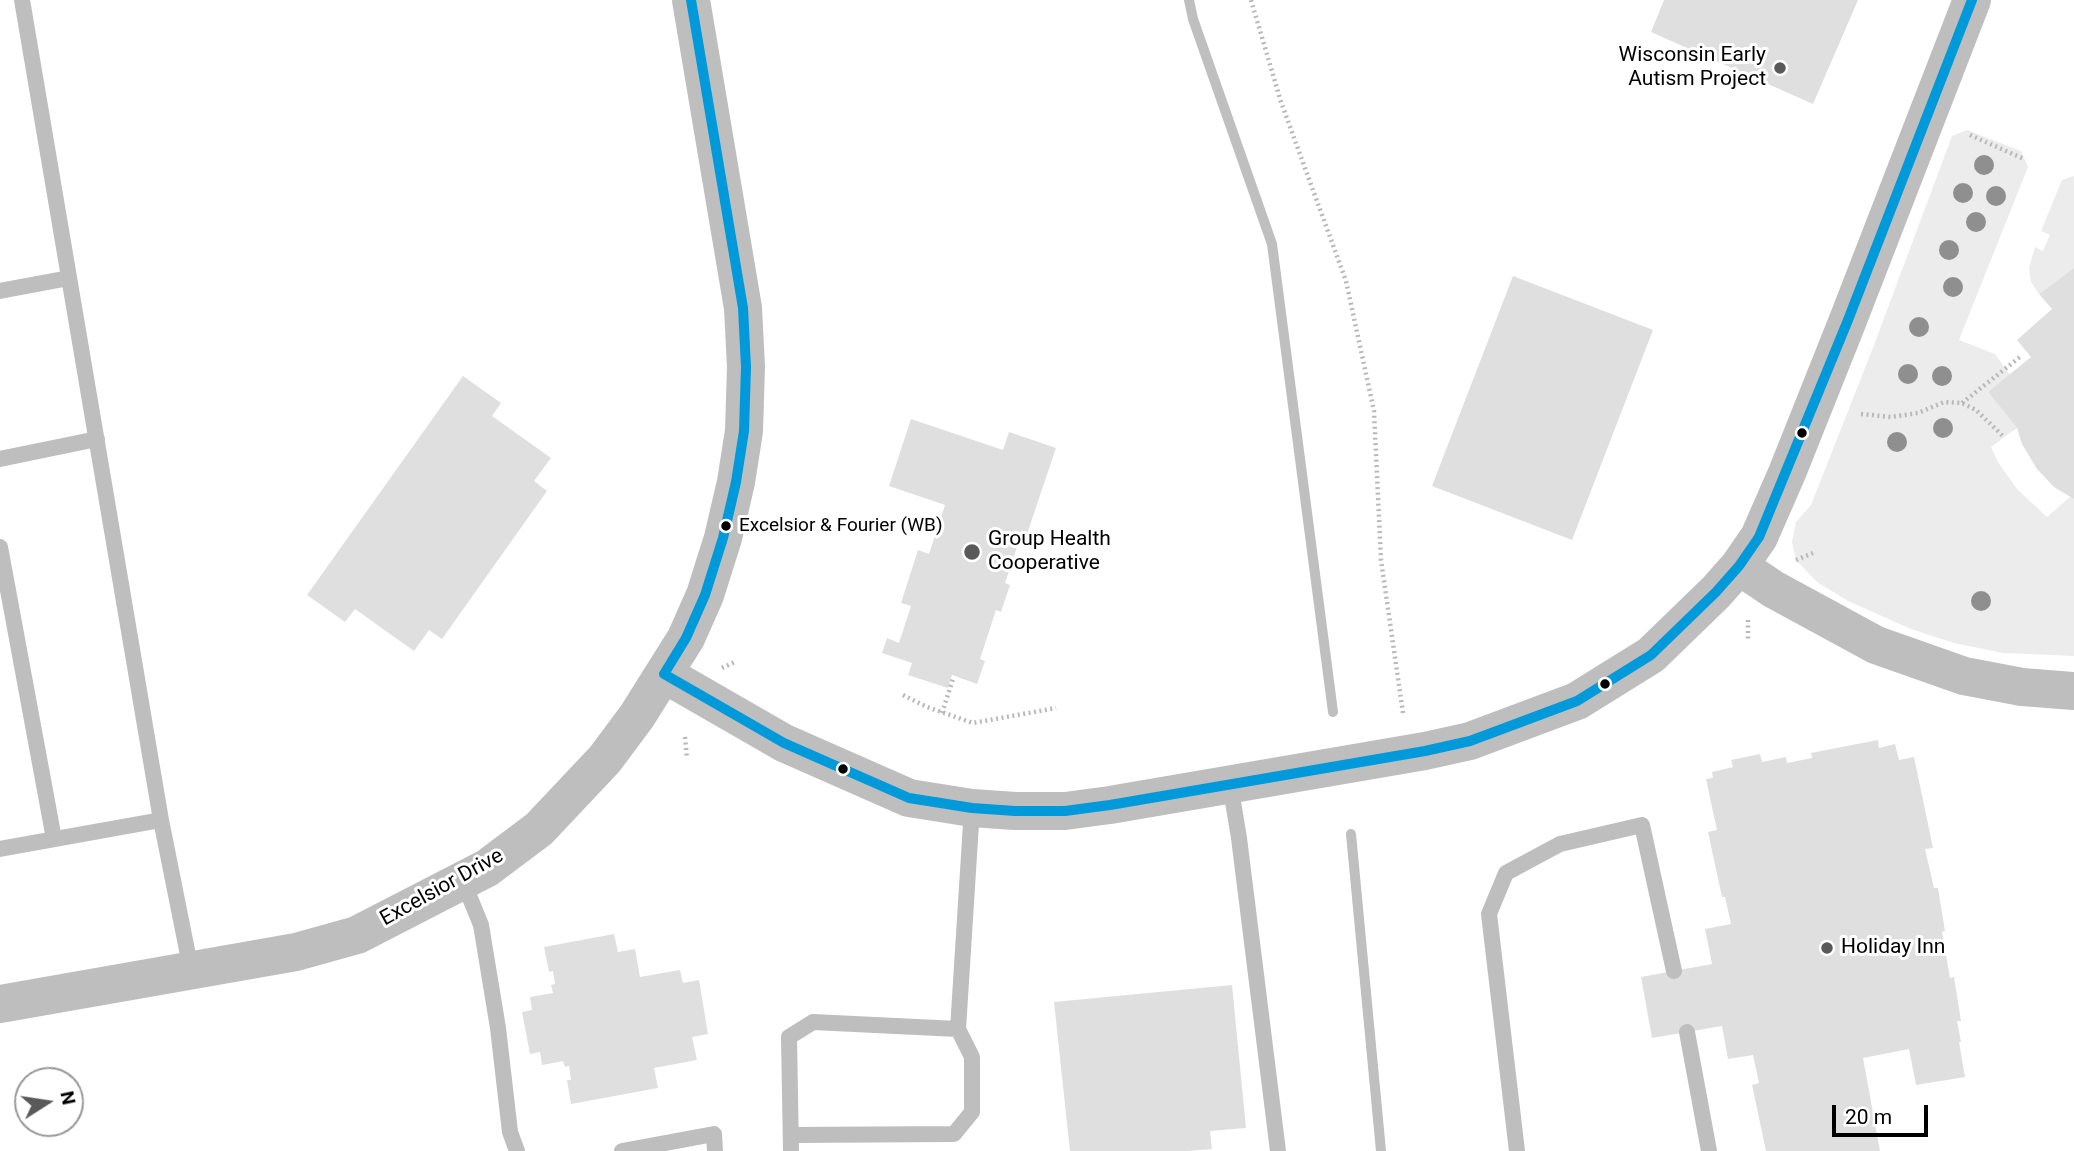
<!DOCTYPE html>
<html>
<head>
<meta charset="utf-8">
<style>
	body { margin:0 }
	#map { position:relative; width:2074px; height:1151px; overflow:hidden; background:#fff; font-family:Roboto,sans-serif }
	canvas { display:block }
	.north { position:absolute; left:14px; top:1067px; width:70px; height:70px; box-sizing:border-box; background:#fff; border:2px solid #999; border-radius:50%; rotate:78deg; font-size:19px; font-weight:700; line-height:28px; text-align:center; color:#000 }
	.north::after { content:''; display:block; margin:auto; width:24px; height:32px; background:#595959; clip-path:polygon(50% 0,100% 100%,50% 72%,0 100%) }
	.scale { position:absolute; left:1832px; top:1105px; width:96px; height:32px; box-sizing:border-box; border:4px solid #000; border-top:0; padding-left:9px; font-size:21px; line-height:24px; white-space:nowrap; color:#000; -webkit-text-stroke:5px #fff; paint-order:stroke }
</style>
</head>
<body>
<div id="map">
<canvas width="2074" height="1151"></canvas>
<div class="north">N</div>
<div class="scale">20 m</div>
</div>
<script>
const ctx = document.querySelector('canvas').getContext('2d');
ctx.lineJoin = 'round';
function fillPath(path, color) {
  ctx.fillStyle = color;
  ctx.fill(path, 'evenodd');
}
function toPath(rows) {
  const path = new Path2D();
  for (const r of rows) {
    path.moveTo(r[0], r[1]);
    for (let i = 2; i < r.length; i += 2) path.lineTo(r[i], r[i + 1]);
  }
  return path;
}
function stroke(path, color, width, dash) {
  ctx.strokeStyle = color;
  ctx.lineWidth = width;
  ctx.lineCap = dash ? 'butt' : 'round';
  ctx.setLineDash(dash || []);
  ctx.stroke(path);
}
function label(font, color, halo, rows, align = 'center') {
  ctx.font = font + ' Roboto,sans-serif';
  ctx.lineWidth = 6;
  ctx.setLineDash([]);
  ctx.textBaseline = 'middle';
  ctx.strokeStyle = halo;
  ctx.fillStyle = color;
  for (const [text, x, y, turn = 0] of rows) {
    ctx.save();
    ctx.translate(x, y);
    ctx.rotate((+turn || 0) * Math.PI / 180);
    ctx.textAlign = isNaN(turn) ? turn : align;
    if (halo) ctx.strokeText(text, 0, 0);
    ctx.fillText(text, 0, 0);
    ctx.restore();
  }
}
const green = toPath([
	[1967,130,2021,151,2028,167,1959,340,1995,354,2010,375,1988,392,2017,428,1991,447,1998,462,2017,489,2047,517,2071,496,2074,499,2074,656,2003,653,1954,643,1911,629,1848,601,1817,582,1796,560,1792,542,1796,522,1811,505,1874,345,1952,136],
	[2074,176,2074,268,2039,294,2031,282,2029,268,2035,247,2043,251,2050,235,2041,231,2062,180]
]);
const stream = toPath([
	[1189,0,1193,19,1272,244,1333,712],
	[1351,834,1381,1151]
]);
const building = toPath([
	[1664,0,1858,0,1813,104,1651,32],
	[2074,268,2074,499,2054,487,2037,469,2022,444,2017,428,1988,392,2031,357,2017,340,2052,309,2039,294],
	[1513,276,1653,330,1572,540,1432,486],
	[463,376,501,403,492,416,551,458,534,481,547,491,442,639,429,630,414,651,355,609,345,622,307,595],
	[911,419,1003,450,1009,432,1056,448,1026,537,1021,535,1005,583,1010,585,1001,612,996,610,980,659,985,661,977,684,952,675,948,688,908,675,912,663,882,653,887,638,899,643,911,606,901,603,918,550,929,554,945,505,889,486],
	[1878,740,1879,748,1895,744,1899,760,1914,757,1933,848,1925,849,1934,888,1938,888,1945,931,1942,932,1950,978,1954,977,1961,1021,1957,1021,1961,1042,1959,1042,1965,1077,1916,1085,1909,1049,1863,1058,1880,1151,1766,1151,1752,1085,1759,1083,1753,1055,1728,1059,1722,1026,1652,1038,1641,977,1712,964,1705,929,1731,924,1725,897,1722,897,1708,832,1717,830,1706,779,1713,778,1712,772,1733,767,1731,760,1760,754,1762,762,1786,757,1787,763,1812,758,1811,753],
	[614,934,618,952,635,949,640,977,680,970,683,983,699,980,708,1034,692,1037,697,1060,654,1068,658,1088,571,1104,567,1080,571,1080,569,1066,565,1067,563,1061,542,1065,540,1052,530,1054,522,1012,532,1010,530,997,553,993,551,985,555,984,553,971,549,972,544,947],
	[1232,985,1246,1128,1210,1131,1212,1149,1187,1151,1070,1151,1054,1002]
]);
const path = toPath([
	[1251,0,1281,102,1346,281,1374,411,1381,560,1403,713],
	[1970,135,2024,159],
	[1962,403,2020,357],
	[1861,414,1891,417,1918,413,1944,402,1962,403,1976,410,2004,437],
	[1796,560,1813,553],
	[1748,620,1748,641],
	[722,668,737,661],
	[903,695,927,707,973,723,1056,708],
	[942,713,953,679],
	[685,737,687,759]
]);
const service = toPath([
	[22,0,161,820],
	[0,291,69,278],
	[0,459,97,439],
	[0,547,54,839],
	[1230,784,1239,838,1278,1151],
	[0,849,161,820,191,970],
	[463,881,481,925,498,1028,510,1132,517,1151],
	[1687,1032,1709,1151],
	[791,1135,954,1134,972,1112,972,1057,958,1029],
	[622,1151,714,1134,715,1151],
	[791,1151,789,1037,813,1022,958,1029,972,808],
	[1517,1151,1489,914,1506,873,1560,844,1642,825,1674,971]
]);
const tertiary = toPath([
	[1739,566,1773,589,1876,645,1964,676,2022,687,2074,691],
	[664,674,784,743,909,798,972,808,1015,811,1065,811,1110,805,1425,751,1470,741,1577,701,1651,655,1716,592,1739,566,1759,537,1787,473,1848,320,1972,0],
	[0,1004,296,952,357,935,487,868,539,829,605,759,637,716,686,638,705,595,723,538,736,482,744,431,746,367,743,308,691,0]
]);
const bus1 = toPath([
	[691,0,743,308,746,367,744,431,736,482,723,538,705,595,686,638,664,674,784,743,909,798,972,808,1015,811,1065,811,1110,805,1425,751,1470,741,1577,701,1651,655,1716,592,1739,566,1759,537,1848,320,1972,0]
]);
const trees = [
	[1984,165],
	[1963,193],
	[1996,196],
	[1976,222],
	[1949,250],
	[1953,287],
	[1919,327],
	[1908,374],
	[1942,376],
	[1943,428],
	[1897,442],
	[1981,601]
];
const markers = [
	[1780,68,7,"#595959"],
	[1802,433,6,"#000"],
	[726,526,6,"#000"],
	[972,552,9,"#595959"],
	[1605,684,6,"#000"],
	[843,769,6,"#000"],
	[1827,948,7,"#595959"]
];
const busNames = [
	["Excelsior & Fourier (WB)",739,526]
];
const poiNames = [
	["Wisconsin Early",1766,56,"right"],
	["Autism Project",1766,80,"right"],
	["Group Health",988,540],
	["Cooperative",988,564],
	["Holiday Inn",1841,948]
];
const streetNames = [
	["Excelsior Drive",442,888,-29]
];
fillPath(green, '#ececec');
stroke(stream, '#bfbfbf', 10);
fillPath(building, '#dfdfdf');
stroke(path, '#b9b9b9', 4.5, [2, 3.5]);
stroke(service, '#bebebe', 16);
stroke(tertiary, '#bebebe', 38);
stroke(bus1, '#009ada', 10);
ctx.fillStyle = '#8f8f8f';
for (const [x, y] of trees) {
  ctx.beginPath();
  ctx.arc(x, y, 10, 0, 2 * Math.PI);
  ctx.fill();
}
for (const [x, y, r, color] of markers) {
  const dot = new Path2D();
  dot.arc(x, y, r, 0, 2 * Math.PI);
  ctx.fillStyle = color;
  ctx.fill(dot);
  stroke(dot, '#fff', 2.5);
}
label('19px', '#000', '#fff', busNames, 'left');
label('21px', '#000', '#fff', poiNames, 'left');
label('21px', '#000', '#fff', streetNames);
</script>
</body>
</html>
